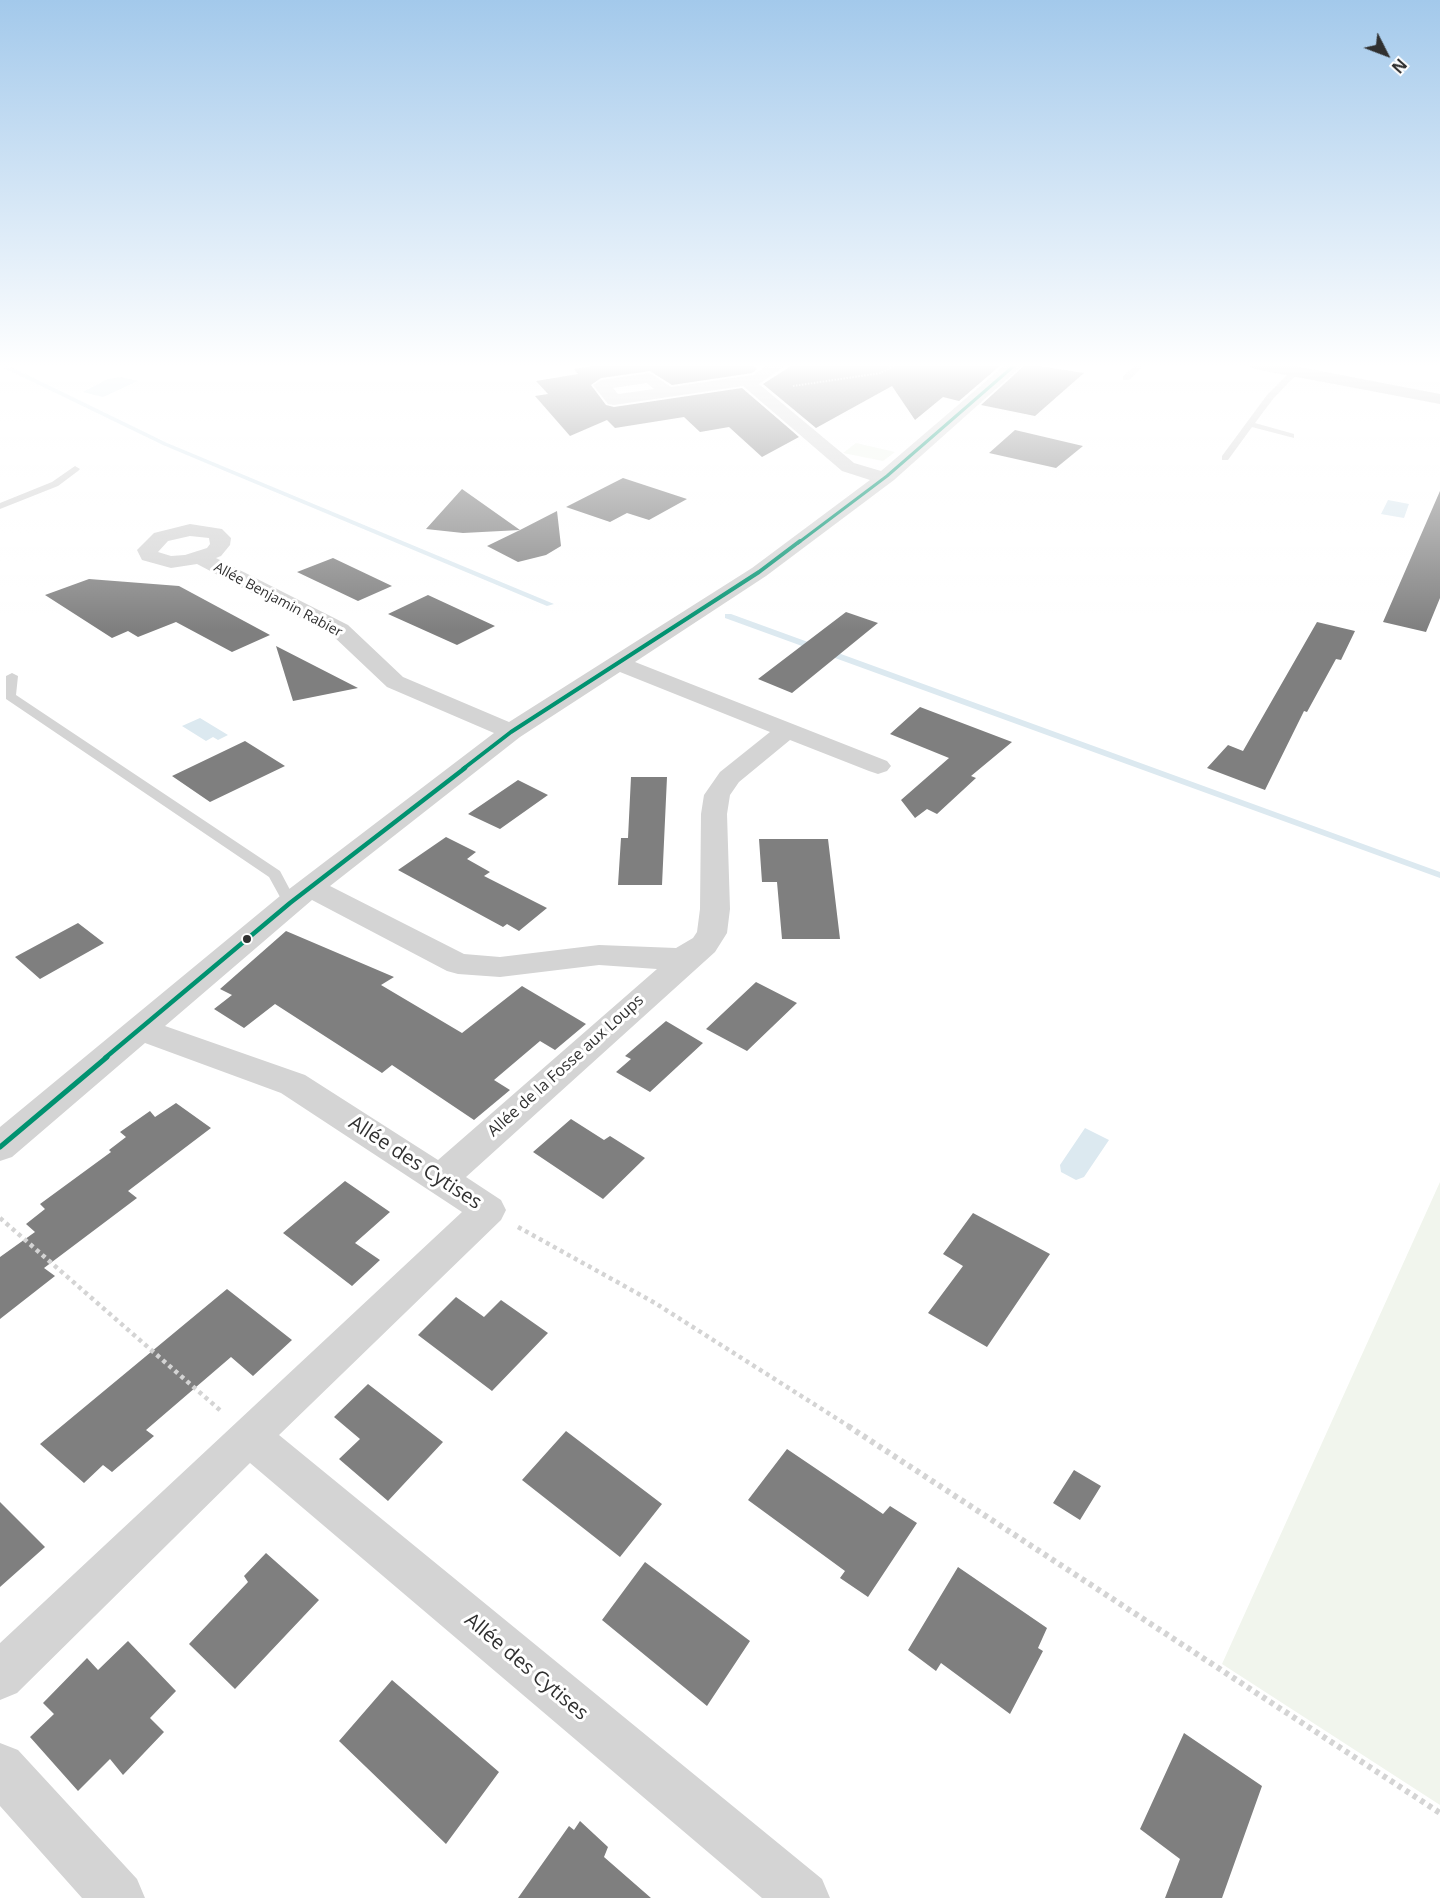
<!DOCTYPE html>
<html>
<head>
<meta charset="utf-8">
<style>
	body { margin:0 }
	#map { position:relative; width:1440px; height:1898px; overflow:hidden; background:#fff; font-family:"Open Sans",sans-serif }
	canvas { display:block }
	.north { position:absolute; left:1356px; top:24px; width:60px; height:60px; -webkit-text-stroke:4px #fff; paint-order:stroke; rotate:132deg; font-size:16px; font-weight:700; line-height:24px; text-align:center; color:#303030 }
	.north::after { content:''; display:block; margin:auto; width:21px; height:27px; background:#303030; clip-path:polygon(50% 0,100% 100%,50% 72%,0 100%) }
</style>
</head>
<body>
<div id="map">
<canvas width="1440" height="1898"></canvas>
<div class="north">N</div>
</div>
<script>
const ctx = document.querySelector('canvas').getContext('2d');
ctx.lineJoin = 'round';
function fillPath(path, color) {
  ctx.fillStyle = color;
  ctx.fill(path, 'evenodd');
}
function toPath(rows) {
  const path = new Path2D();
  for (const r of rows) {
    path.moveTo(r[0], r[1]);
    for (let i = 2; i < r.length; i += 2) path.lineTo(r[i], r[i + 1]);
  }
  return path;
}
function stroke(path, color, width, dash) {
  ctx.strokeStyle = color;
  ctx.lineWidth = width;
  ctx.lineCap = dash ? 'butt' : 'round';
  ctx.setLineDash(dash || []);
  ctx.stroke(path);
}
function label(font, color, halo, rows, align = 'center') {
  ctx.font = font + ' "Open Sans",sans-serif';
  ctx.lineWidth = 6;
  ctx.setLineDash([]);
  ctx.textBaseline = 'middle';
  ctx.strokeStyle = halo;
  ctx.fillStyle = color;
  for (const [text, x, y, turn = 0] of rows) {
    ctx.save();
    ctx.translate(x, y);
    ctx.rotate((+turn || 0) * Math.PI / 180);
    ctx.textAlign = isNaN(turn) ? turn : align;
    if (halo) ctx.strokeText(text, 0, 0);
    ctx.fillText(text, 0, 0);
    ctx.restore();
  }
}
const green = toPath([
	[856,443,895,452,883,461,843,453],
	[1440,1182,1440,1805,1222,1664]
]);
const water = toPath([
	[121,377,138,381,103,397,83,392,108,379],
	[1388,500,1409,504,1404,518,1381,514],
	[200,718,228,735,218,740,213,737,206,741,182,726],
	[1085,1128,1109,1140,1084,1177,1076,1180,1061,1172,1060,1165]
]);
const stream = toPath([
	[0,364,5,364,167,443,554,604,547,606,163,445,0,366,0,364],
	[725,614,731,614,1440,872,1440,878,725,618,725,614]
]);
const building = toPath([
	[605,364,752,364,757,369,752,373,672,385,650,371,601,378,591,385,606,405,614,407,742,388,799,437,762,457,729,427,700,432,684,417,615,428,607,420,570,436,535,396,548,394,536,381,578,374,574,369],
	[794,364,1002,364,959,401,943,397,915,420,892,386,816,428,763,384],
	[1026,364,1084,373,1035,416,981,405],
	[1015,430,1083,446,1056,468,989,453],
	[623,478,687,499,649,520,627,513,610,522,566,507],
	[462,489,520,530,557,511,561,546,546,555,518,562,487,546,520,530,463,533,426,529],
	[1440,491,1440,598,1426,632,1383,622],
	[333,558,392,586,358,601,297,572],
	[89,579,179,586,270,635,232,652,176,622,138,637,128,631,112,638,45,595],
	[428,595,495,626,457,645,388,614],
	[846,612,878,623,792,693,758,679],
	[1317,622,1355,631,1341,660,1336,659,1307,712,1304,711,1265,790,1207,768,1228,745,1243,751],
	[276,646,358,688,293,701],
	[920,707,1012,742,971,776,976,778,937,814,927,809,915,818,901,800,949,758,890,734],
	[245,741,285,766,210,802,172,776],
	[631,777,667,777,662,885,618,885,621,838,628,838],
	[518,780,548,795,500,829,468,814],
	[446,837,476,852,467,859,490,872,484,876,547,908,519,931,507,924,503,927,398,870],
	[759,839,828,839,840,939,782,939,777,882,762,882],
	[78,923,104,943,40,979,15,957],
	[286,931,394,977,381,985,462,1033,522,986,586,1024,555,1050,540,1041,494,1080,510,1090,474,1120,392,1065,382,1073,275,1004,244,1028,214,1009,232,995,220,989],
	[756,982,797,1003,747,1051,706,1029],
	[666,1021,703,1043,650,1092,616,1072,631,1059,625,1056],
	[176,1103,211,1128,128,1191,137,1198,44,1268,55,1276,0,1319,0,1257,35,1232,26,1224,45,1209,40,1204,111,1152,109,1150,126,1137,120,1132,150,1111,155,1117],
	[571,1119,604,1140,610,1136,645,1158,603,1199,533,1152],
	[345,1181,390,1212,355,1243,380,1260,352,1286,283,1233],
	[973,1213,1050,1254,987,1347,928,1313,963,1266,943,1254],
	[227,1289,292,1340,253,1376,231,1357,146,1430,154,1436,112,1472,103,1465,84,1483,40,1444],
	[456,1297,484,1317,501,1300,548,1333,492,1391,418,1335],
	[368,1384,443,1442,388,1501,339,1459,360,1439,334,1417],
	[566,1431,662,1504,620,1557,522,1480],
	[787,1449,883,1514,890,1506,917,1523,868,1597,840,1578,845,1571,748,1500],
	[1074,1470,1101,1486,1080,1520,1053,1503],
	[0,1502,45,1547,0,1587],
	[266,1553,319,1600,235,1689,189,1644,248,1582,244,1576],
	[645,1562,750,1641,707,1706,602,1620],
	[958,1567,1047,1628,1038,1648,1043,1651,1010,1714,941,1663,936,1671,908,1650],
	[128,1641,176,1691,150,1718,164,1732,123,1775,110,1759,78,1791,30,1737,54,1714,43,1703,87,1658,98,1670],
	[392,1680,499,1772,446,1844,339,1741],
	[1184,1733,1262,1786,1222,1898,1165,1898,1180,1859,1140,1829],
	[580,1821,608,1847,604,1857,651,1898,518,1898,569,1826,574,1830]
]);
const pathFar2 = toPath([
	[793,386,881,373,896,364]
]);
const pathFar1 = toPath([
	[0,1218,221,1411],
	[518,1227,655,1303,850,1427]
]);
const path = toPath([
	[848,1426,1440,1813]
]);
const service = toPath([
	[1136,364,1145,364,1129,380,1123,380,1123,376,1136,364],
	[1292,370,1299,372,1273,399,1255,423,1294,434,1294,438,1252,427,1228,460,1222,460,1222,456,1267,395,1292,370],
	[75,466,80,469,78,471,58,486,0,509,0,503,52,482,75,466],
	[12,673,18,676,16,695,280,871,297,903,295,906,285,906,269,877,6,699,6,676,12,673]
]);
const minor = toPath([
	[769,364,788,364,759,384,854,463,881,471,1006,364,1024,364,894,480,766,576,635,662,887,761,891,766,887,771,878,774,869,771,790,740,739,782,730,795,727,814,730,909,727,933,715,952,466,1177,501,1200,506,1210,501,1220,279,1435,822,1879,830,1898,762,1898,250,1463,17,1693,0,1700,0,1643,462,1212,281,1093,145,1043,12,1157,0,1161,0,1127,280,896,494,733,387,687,332,635,197,564,171,568,142,560,137,550,154,533,190,524,222,529,231,538,230,545,221,556,216,558,348,625,403,677,509,722,752,568,870,480,842,471,743,386,614,405,608,404,593,385,601,380,650,373,671,387,753,375,769,364],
	[647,383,654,389,618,394,613,388,647,383],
	[190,536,209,538,210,544,207,548,185,555,171,556,158,552,168,541,190,536],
	[620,672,770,732,720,772,704,795,701,814,700,909,697,932,693,938,676,948,599,945,500,957,464,954,330,886,520,737,620,672],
	[312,900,447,971,458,974,500,977,599,965,657,969,438,1160,305,1075,165,1026,312,900],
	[0,1743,18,1750,137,1879,145,1898,82,1898,0,1806,0,1743]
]);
const primary = toPath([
	[1246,364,1284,364,1440,394,1440,404,1254,369,1246,364]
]);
const bus1Far3 = toPath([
	[798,543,887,476,1016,364]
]);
const bus1Far2 = toPath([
	[463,769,511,732,759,572,800,541]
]);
const bus1Far1 = toPath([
	[105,1058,290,903,465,768]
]);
const bus1 = toPath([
	[0,1147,107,1057]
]);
const markers = [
	[247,939,5,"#303030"]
];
const farStreetnames = [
	["Allée Benjamin Rabier",278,600,28]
];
const streetNames = [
	["Allée de la Fosse aux Loups",566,1066,-42]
];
const nearStreetnames = [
	["Allée des Cytises",415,1163,33],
	["Allée des Cytises",526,1667,40]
];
fillPath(green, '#f1f5ed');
fillPath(water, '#dce9f0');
fillPath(stream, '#dce9f0');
fillPath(building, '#7f7f7f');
stroke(pathFar2, '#d4d4d4', 2, [1.5, 1.5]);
stroke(pathFar1, '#d4d4d4', 4.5, [4, 4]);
stroke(path, '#d4d4d4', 6, [4.5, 4.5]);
fillPath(service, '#d4d4d4');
fillPath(minor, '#d4d4d4');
fillPath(primary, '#c8c8c8');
stroke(bus1Far3, '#009270', 3);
stroke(bus1Far2, '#009270', 4);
stroke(bus1Far1, '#009270', 4.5);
stroke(bus1, '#009270', 5);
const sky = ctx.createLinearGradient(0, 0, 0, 630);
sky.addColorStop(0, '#a3c9eb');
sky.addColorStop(0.58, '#fff');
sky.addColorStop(1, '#ffffff00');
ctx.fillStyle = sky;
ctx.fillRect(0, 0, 1440, 630);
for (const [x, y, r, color] of markers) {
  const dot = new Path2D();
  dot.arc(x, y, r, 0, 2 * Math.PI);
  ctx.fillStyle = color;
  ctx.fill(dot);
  stroke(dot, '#fff', 2);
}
label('14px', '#303030', '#fff', farStreetnames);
label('16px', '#303030', '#fff', streetNames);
label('20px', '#303030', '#fff', nearStreetnames);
</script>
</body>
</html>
